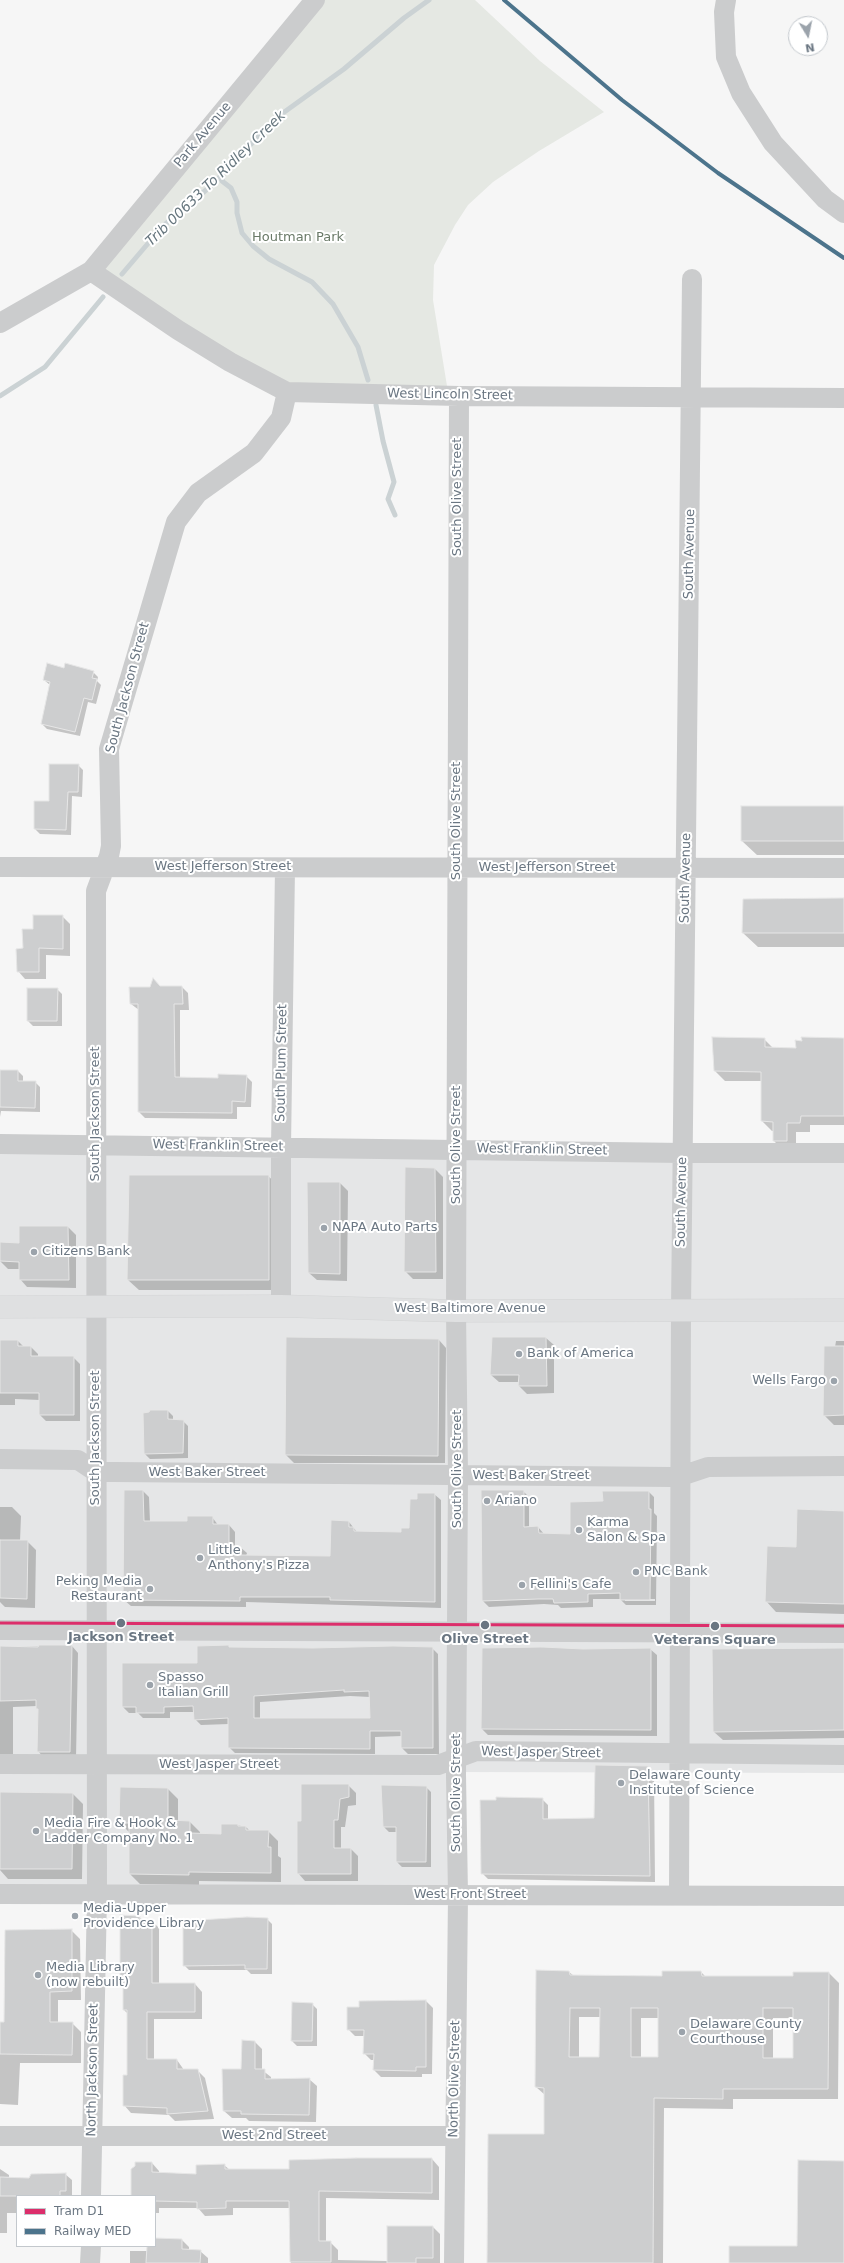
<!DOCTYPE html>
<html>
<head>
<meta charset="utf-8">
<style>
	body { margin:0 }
	#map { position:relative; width:844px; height:2263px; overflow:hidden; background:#f6f6f6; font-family:"DejaVu Sans",sans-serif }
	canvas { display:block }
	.legend { position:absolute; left:16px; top:2195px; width:140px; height:52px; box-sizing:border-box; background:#fff; border:1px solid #c3c8cd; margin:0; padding:5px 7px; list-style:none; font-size:12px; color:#6a7682 }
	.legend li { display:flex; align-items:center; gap:8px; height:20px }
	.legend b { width:20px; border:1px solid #c3c8cd }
	.north { position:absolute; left:788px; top:16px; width:40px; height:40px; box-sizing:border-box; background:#fff; border:1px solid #c3c8cd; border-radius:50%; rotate:170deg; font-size:11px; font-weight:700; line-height:16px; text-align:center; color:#6a7682 }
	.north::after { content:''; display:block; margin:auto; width:14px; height:18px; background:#9ba3ab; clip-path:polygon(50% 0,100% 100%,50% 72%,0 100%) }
</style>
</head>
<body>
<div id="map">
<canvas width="844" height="2263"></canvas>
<ul class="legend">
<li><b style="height:5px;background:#dc2e6b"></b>Tram D1</li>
<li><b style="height:5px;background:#4c748c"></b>Railway MED</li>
</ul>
<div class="north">N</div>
</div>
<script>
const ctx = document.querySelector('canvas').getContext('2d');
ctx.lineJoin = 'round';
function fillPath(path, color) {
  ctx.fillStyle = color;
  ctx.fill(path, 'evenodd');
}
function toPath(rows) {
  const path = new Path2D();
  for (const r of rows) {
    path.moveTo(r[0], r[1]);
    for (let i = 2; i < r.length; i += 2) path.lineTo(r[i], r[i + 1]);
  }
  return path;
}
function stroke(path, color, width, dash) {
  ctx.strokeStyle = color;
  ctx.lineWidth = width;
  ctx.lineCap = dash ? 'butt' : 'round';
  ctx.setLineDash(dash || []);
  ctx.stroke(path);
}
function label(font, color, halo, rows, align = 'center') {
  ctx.font = font + ' "DejaVu Sans",sans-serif';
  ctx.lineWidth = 4;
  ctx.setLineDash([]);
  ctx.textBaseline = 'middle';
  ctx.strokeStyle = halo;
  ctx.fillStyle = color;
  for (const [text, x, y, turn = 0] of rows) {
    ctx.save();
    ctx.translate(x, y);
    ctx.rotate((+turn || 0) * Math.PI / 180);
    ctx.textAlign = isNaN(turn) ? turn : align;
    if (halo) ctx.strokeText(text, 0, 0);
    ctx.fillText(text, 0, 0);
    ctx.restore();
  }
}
const built = toPath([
	[0,1145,844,1147,844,1773,450,1772,449,1888,0,1887]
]);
const green = toPath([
	[315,0,475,0,540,61,604,112,539,151,493,182,468,205,455,225,434,265,433,300,447,386,287,392,91,271]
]);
const shadow = toPath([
	[93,672,98,677,97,681,101,685,96,704,88,702,80,736,47,729,42,724,50,685,44,680],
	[78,765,83,770,82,797,72,796,71,835,40,834,35,829,50,802],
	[844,807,844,855,757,855,742,841],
	[844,899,844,947,758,947,743,933],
	[62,916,70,924,70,956,46,955,46,979,25,979,18,971,24,949,34,930],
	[160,987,182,987,188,993,189,1010,180,1010,180,1078,219,1080,246,1076,252,1082,251,1107,237,1107,237,1119,145,1118,139,1112,139,1010,131,1004,151,988],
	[57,989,62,994,62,1026,33,1026,28,1021],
	[764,1039,773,1048,797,1049,844,1039,844,1125,810,1125,810,1132,796,1132,796,1151,784,1151,774,1141,774,1131,772,1131,762,1121,762,1081,725,1081,715,1071],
	[0,1068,0,1071,18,1071,23,1076,23,1082,35,1082,40,1087,40,1112,1,1111,0,1117],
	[435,1169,443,1177,443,1279,413,1279,405,1271],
	[268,1176,279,1186,279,1290,139,1290,128,1280],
	[340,1183,348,1191,347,1281,317,1280,309,1273],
	[68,1227,76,1235,76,1288,27,1287,20,1279,20,1269,8,1269,0,1261,20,1244],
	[546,1338,554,1345,554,1393,527,1394,519,1386,520,1382,499,1382,491,1375],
	[439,1340,446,1348,445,1463,294,1463,286,1455],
	[0,1341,18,1341,24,1347,31,1347,38,1354,38,1357,73,1357,80,1364,80,1421,46,1421,40,1415,40,1400,15,1399,15,1405,0,1405],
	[836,1341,844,1341,844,1425,834,1425,824,1415],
	[168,1411,173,1416,173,1421,183,1421,188,1426,188,1458,150,1459,145,1454],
	[143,1491,149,1497,150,1522,188,1522,212,1517,218,1525,229,1525,235,1532,235,1547,240,1547,247,1553,246,1556,331,1557,349,1522,357,1532,402,1533,410,1529,418,1500,434,1494,441,1500,441,1608,246,1602,246,1607,131,1606,124,1600],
	[482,1491,523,1491,529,1497,529,1528,538,1527,544,1534,571,1535,604,1502,649,1492,654,1497,654,1513,657,1516,656,1605,626,1605,620,1599,593,1599,593,1607,561,1608,558,1605,544,1604,489,1607,483,1601],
	[625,1599,655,1599,655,1601,625,1601],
	[0,1507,12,1507,21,1516,20,1541,27,1541,36,1550,35,1608,5,1607,0,1602],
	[844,1512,844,1614,776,1612,766,1601,797,1548],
	[72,1646,78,1653,76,1758,44,1758,38,1751,39,1711,37,1706,13,1707,13,1757,0,1757,0,1647],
	[432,1648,438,1654,439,1754,408,1754,402,1748,402,1736,375,1737,375,1754,235,1753,229,1747,229,1724,201,1725,195,1719,194,1712,170,1712,170,1718,143,1718,138,1713,129,1713,123,1707,198,1664,313,1649],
	[350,1696,370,1697,371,1719,260,1719,260,1702],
	[650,1649,657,1655,657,1736,488,1735,482,1729,634,1651],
	[844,1650,844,1738,723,1740,714,1732],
	[648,1767,654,1773,655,1882,488,1879,482,1873,542,1799,548,1805,548,1820,595,1819],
	[348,1785,356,1793,356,1805,348,1806,345,1827,341,1827,341,1849,351,1849,358,1856,358,1881,305,1881,298,1873,302,1822],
	[426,1787,431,1792,431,1867,402,1867,397,1862,397,1832,389,1832,384,1827],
	[168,1789,178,1799,178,1821,190,1822,200,1832,200,1835,222,1835,237,1825,246,1827,250,1831,268,1831,278,1841,278,1856,281,1858,281,1882,199,1881,199,1885,140,1884,130,1874,130,1833,120,1823],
	[0,1793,73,1794,83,1804,82,1879,8,1879,0,1870],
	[139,1917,143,1920,152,1921,159,1928,159,1984,195,1984,202,1992,202,2019,154,2019,154,2060,177,2060,184,2070,197,2070,205,2078,214,2119,175,2121,169,2115,131,2113,124,2105,128,2076,128,2014,124,2010,124,1989,121,1986],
	[267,1919,272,1924,272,1974,251,1974,247,1970,189,1970,184,1965],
	[71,1930,80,1939,81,2000,58,2000,58,2023,72,2023,81,2032,81,2063,20,2063,18,2105,0,2104,0,2023,5,2023],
	[569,1972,574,1976,663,1977,701,1972,706,1977,794,1977,829,1973,839,1983,838,2099,733,2099,733,2109,664,2108,663,2263,488,2263,545,2135,545,2095,536,2087],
	[579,2017,601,2017,600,2058,579,2058],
	[641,2018,659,2018,659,2058,641,2058],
	[773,2018,794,2018,794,2059,773,2059],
	[426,2001,433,2008,432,2074,422,2074,422,2077,381,2077,374,2070,374,2060,371,2060,364,2053,365,2036,355,2036,348,2029,360,2008],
	[312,2004,317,2009,317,2046,297,2046,292,2041],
	[255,2042,262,2049,262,2070,271,2077,271,2079,309,2079,317,2086,316,2122,249,2121,246,2118,232,2118,224,2111,223,2070,242,2070],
	[432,2159,439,2167,439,2200,326,2198,326,2242,330,2242,338,2250,338,2260,388,2261,433,2227,440,2234,440,2263,291,2263,290,2208,233,2208,233,2215,205,2216,198,2208,159,2208,159,2213,155,2213,155,2196,132,2196,152,2163,159,2171,159,2173,197,2175,224,2165,230,2170,290,2170],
	[0,2169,9,2175,9,2178,30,2179,65,2174,72,2180,72,2196,17,2196,17,2213,7,2213,7,2233,0,2233],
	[155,2239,182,2240,189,2247,189,2250,200,2251,208,2258,208,2263,130,2263,130,2251,147,2251,148,2246,155,2246]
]);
const stream = toPath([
	[223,174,222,181,231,188,237,202,237,213,242,233,253,246,269,259,312,282,333,304,358,347,368,380],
	[122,274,162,227,212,185,276,118,344,69,404,18,429,0],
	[0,396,45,367,103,297],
	[376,405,383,441,394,482,388,499,395,515]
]);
const building = toPath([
	[47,663,64,668,65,663,94,671,92,678,97,679,92,700,84,698,75,732,41,724,50,682,43,680,47,663],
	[49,764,79,764,78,792,68,792,66,830,34,829,34,801,49,801,49,764],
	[741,806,844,806,844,841,741,841,741,806],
	[844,898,844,933,742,933,743,899,844,898],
	[33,915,63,915,63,949,39,948,39,972,17,972,16,949,23,948,22,929,33,929,33,915],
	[153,978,160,986,182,986,183,1004,174,1004,175,1077,218,1078,218,1074,247,1075,245,1102,232,1101,232,1113,138,1112,138,1004,130,1004,129,987,150,987,153,978],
	[27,988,58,988,57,1021,27,1021,27,988],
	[712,1037,765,1038,765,1047,796,1048,795,1040,802,1041,801,1037,844,1038,844,1116,801,1116,800,1123,787,1123,787,1141,773,1141,773,1122,761,1121,761,1072,714,1071,712,1037],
	[0,1070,18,1070,18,1081,36,1081,35,1108,0,1107,0,1070],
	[405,1167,435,1168,436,1272,404,1272,405,1167],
	[129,1175,269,1175,269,1280,127,1280,129,1175],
	[307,1182,340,1182,340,1274,308,1273,307,1182],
	[19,1226,68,1226,69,1280,19,1280,19,1262,0,1261,0,1242,19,1243,19,1226],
	[286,1337,439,1339,438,1456,285,1455,286,1337],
	[492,1337,546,1337,547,1386,518,1386,519,1375,490,1375,492,1337],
	[0,1340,18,1340,18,1346,31,1346,31,1356,74,1356,74,1415,39,1415,39,1393,0,1393,0,1340],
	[824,1346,844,1346,844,1415,823,1416,824,1346],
	[150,1410,168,1410,168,1419,184,1420,183,1453,144,1454,143,1413,149,1412,150,1410],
	[124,1490,143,1490,144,1521,187,1521,187,1516,213,1516,213,1524,229,1524,229,1546,241,1546,240,1555,330,1556,331,1520,349,1521,349,1527,354,1527,354,1531,401,1532,401,1528,409,1528,410,1499,417,1499,417,1493,435,1493,435,1602,330,1600,330,1597,240,1597,240,1601,123,1600,124,1490],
	[481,1490,524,1490,524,1527,538,1526,539,1533,570,1534,570,1502,603,1501,602,1491,649,1491,649,1509,651,1509,650,1600,620,1600,620,1593,588,1594,588,1602,554,1603,553,1599,538,1599,482,1601,481,1490],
	[797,1509,844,1511,844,1604,765,1602,767,1546,796,1547,797,1509],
	[0,1540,28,1540,27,1599,0,1598,0,1540],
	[39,1645,72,1645,70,1752,37,1752,38,1709,36,1709,36,1700,0,1701,0,1646,38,1647,39,1645],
	[229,1645,229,1647,313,1648,393,1646,433,1647,433,1748,401,1748,401,1731,370,1731,370,1749,228,1748,228,1718,194,1720,193,1706,164,1707,164,1713,136,1713,136,1707,122,1707,122,1663,197,1663,197,1646,229,1645],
	[344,1690,344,1692,369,1691,370,1718,254,1718,254,1696,344,1690],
	[542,1647,583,1649,651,1648,651,1730,481,1729,482,1648,542,1647],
	[844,1648,844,1730,713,1732,712,1649,844,1648],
	[595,1765,648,1766,650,1876,481,1874,480,1800,496,1800,496,1797,543,1798,543,1819,594,1818,595,1765],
	[301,1784,349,1784,349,1797,340,1799,338,1820,334,1820,334,1848,351,1848,351,1874,297,1874,297,1821,301,1821,301,1784],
	[381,1785,427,1786,426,1862,396,1862,396,1827,383,1827,381,1785],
	[120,1787,168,1788,168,1820,190,1821,190,1833,221,1834,221,1824,238,1824,238,1826,246,1826,246,1830,269,1830,268,1847,271,1847,271,1873,189,1872,189,1875,129,1874,129,1823,119,1823,120,1787],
	[0,1792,73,1793,72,1869,0,1869,0,1792],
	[120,1915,140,1916,140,1919,152,1920,152,1983,195,1983,195,2012,147,2012,147,2059,177,2059,177,2069,198,2069,208,2111,167,2114,167,2108,123,2106,123,2075,127,2075,127,2010,123,2010,123,1986,120,1986,120,1915],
	[247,1917,268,1918,267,1969,245,1969,245,1965,183,1966,183,1921,247,1917],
	[72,1929,72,1991,50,1992,50,2022,73,2022,72,2055,0,2054,0,2022,4,2022,5,1930,72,1929],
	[536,1970,569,1971,570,1975,662,1976,662,1971,701,1971,702,1976,793,1976,793,1972,829,1972,828,2089,723,2089,723,2099,654,2098,653,2263,487,2263,488,2134,544,2134,544,2088,535,2087,536,1970],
	[570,2008,600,2008,599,2057,569,2057,570,2008],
	[631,2008,658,2008,658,2057,631,2057,631,2008],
	[763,2008,793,2008,793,2058,763,2058,763,2008],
	[426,2000,426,2067,416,2067,416,2071,373,2070,374,2054,363,2054,364,2030,347,2030,347,2007,359,2007,359,2001,426,2000],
	[292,2002,313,2003,312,2041,291,2041,292,2002],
	[242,2040,255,2041,255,2069,265,2069,265,2079,310,2078,309,2115,241,2114,241,2111,223,2111,222,2069,241,2069,242,2040],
	[356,2158,432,2158,432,2193,319,2191,319,2241,331,2241,331,2262,290,2262,289,2201,226,2201,226,2208,197,2209,197,2202,155,2201,155,2196,131,2196,131,2169,135,2166,135,2162,152,2162,152,2172,196,2174,196,2165,225,2164,225,2169,289,2169,289,2160,356,2158],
	[798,2160,844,2161,844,2263,729,2263,729,2246,797,2246,798,2160],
	[66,2173,66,2191,60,2191,60,2196,0,2196,0,2177,29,2178,31,2174,66,2173],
	[387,2226,433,2226,433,2258,416,2258,416,2263,387,2263,387,2226],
	[155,2238,182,2239,182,2249,201,2250,200,2263,146,2263,147,2246,155,2246,155,2238]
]);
const minor = toPath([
	[726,0,724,12,726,57,741,93,773,143,825,199,844,213],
	[91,271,178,330,230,362,287,392,459,396,844,398],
	[0,323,91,271,315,0],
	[0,867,844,868],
	[0,1144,683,1153,844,1153],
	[281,1306,281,1147,285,868],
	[0,1459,78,1460,96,1472,114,1472,672,1477,681,1476,708,1467,844,1466],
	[0,1630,844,1633],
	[0,1764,438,1765,476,1751,844,1755],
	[0,1894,844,1896],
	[679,1895,681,1309,692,279],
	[0,2136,455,2136],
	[91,2196,97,1895,96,891,109,856,111,846,109,749,176,522,198,493,254,453,281,418,287,392],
	[90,2263,91,2246],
	[454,2263,458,1895,456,1775,458,1475,456,1311,459,396]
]);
const major = toPath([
	[0,1307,281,1306,456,1311,844,1310]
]);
const rail1 = toPath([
	[504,0,622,100,718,173,844,258]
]);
const tram1 = toPath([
	[0,1623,844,1626]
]);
const markers = [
	[324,1228,4,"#9ba3ab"],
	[34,1252,4,"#9ba3ab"],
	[519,1354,4,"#9ba3ab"],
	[834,1381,4,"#9ba3ab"],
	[487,1501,4,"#9ba3ab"],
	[579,1530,4,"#9ba3ab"],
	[200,1558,4,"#9ba3ab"],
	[636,1572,4,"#9ba3ab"],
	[522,1585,4,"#9ba3ab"],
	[150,1589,4,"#9ba3ab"],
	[121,1623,5,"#6a7682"],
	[485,1625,5,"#6a7682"],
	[715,1626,5,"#6a7682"],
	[150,1685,4,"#9ba3ab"],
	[621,1783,4,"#9ba3ab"],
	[36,1831,4,"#9ba3ab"],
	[75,1916,4,"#9ba3ab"],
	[38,1975,4,"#9ba3ab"],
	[682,2032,4,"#9ba3ab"]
];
const streetNames = [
	["Park Avenue",203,135,-50],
	["West Lincoln Street",450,395,1],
	["South Olive Street",458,497,-90],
	["South Avenue",690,554,-89],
	["South Jackson Street",128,688,-75],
	["South Olive Street",457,821,-90],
	["West Jefferson Street",223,867],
	["West Jefferson Street",547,868],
	["South Avenue",686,878,-89],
	["South Plum Street",282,1063,-89],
	["South Jackson Street",96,1114,-90],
	["South Olive Street",457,1145,-90],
	["West Franklin Street",218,1146,1],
	["West Franklin Street",542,1150,1],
	["South Avenue",682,1202,-89],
	["West Baltimore Avenue",470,1309],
	["South Jackson Street",96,1438,-90],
	["South Olive Street",458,1469,-90],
	["West Baker Street",207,1473],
	["West Baker Street",531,1476],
	["West Jasper Street",541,1753,1],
	["West Jasper Street",219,1765],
	["South Olive Street",457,1793,-90],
	["West Front Street",470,1895],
	["North Jackson Street",93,2070,-89],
	["North Olive Street",455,2079,-89],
	["West 2nd Street",274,2136]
];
const parkNames = [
	["Houtman Park",298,238]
];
const poiNames = [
	["NAPA Auto Parts",332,1228],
	["Citizens Bank",42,1252],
	["Bank of America",527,1354],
	["Wells Fargo",826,1381,"right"],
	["Ariano",495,1501],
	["Karma",587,1523],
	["Salon & Spa",587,1538],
	["Little",208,1551],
	["Anthony's Pizza",208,1566],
	["PNC Bank",644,1572],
	["Peking Media",142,1582,"right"],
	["Restaurant",142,1597,"right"],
	["Fellini's Cafe",530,1585],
	["Spasso",158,1678],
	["Italian Grill",158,1693],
	["Delaware County",629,1776],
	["Institute of Science",629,1791],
	["Media Fire & Hook &",44,1824],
	["Ladder Company No. 1",44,1839],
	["Media-Upper",83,1909],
	["Providence Library",83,1924],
	["Media Library",46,1968],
	["(now rebuilt)",46,1983],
	["Delaware County",690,2025],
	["Courthouse",690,2040]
];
const stopNames = [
	["Jackson Street",121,1638],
	["Olive Street",485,1640],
	["Veterans Square",715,1641]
];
const waterNames = [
	["Trib 00633 To Ridley Creek",216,179,-44]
];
fillPath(built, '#e5e6e7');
fillPath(green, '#e5e8e3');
fillPath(shadow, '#0003');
stroke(stream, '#cbd2d4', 5);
fillPath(building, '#cdcecf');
stroke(building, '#e6e6e6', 1);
stroke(major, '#d3d4d5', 23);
stroke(minor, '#cbcccd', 20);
stroke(major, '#dfe0e1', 22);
stroke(rail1, '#4c748c', 4);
stroke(tram1, '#dc2e6b', 3);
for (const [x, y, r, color] of markers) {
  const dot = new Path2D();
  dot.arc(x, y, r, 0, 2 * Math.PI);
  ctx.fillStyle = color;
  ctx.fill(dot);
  stroke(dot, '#fff', 1.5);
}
label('13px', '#6a7682', '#fff', streetNames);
label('13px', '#6a7a68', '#fff', parkNames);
label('13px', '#6a7682', '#fff', poiNames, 'left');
label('bold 13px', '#6a7682', '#fff', stopNames);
label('italic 14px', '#66767e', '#fff', waterNames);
</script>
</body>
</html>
